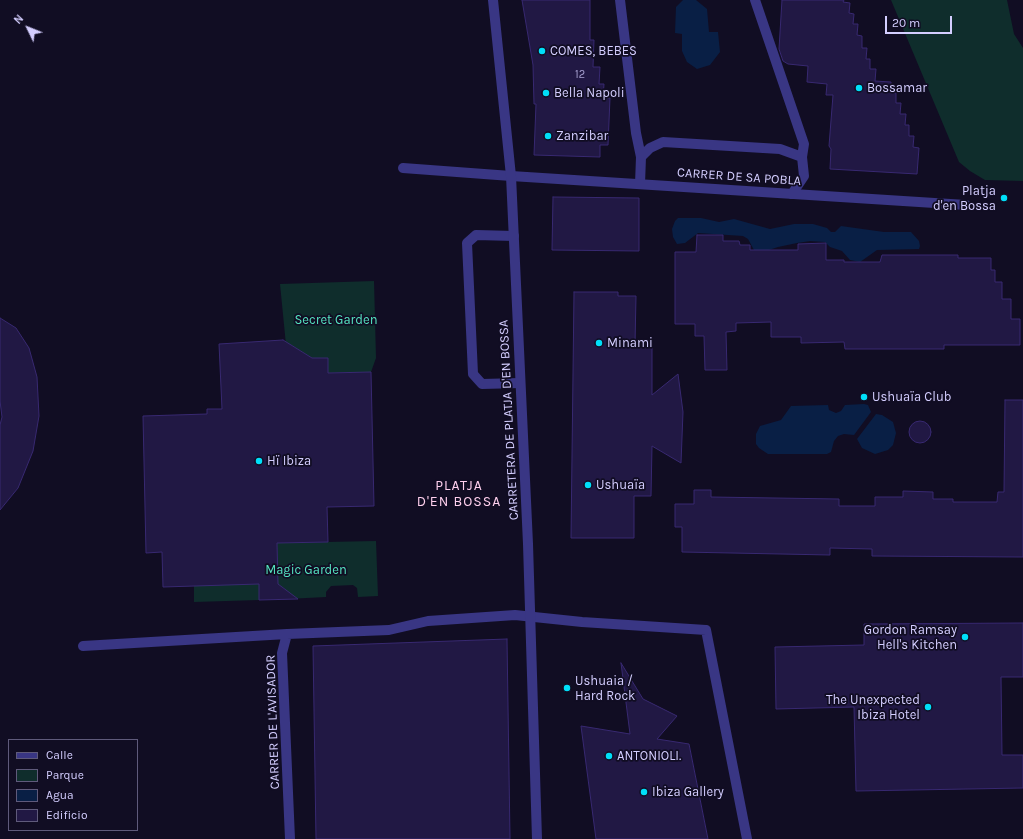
<!DOCTYPE html>
<html>
<head>
<meta charset="utf-8">
<style>
	body { margin:0 }
	#map { position:relative; width:1023px; height:839px; overflow:hidden; background:#110d23; font-family:Karla,sans-serif }
	canvas { display:block }
	.legend { position:absolute; left:8px; top:739px; width:130px; height:92px; box-sizing:border-box; background:#110d23; border:1px solid #5f5a7b; margin:0; padding:5px 7px; list-style:none; font-size:12px; color:#d4ceff }
	.legend li { display:flex; align-items:center; gap:8px; height:20px }
	.legend b { width:20px; border:1px solid #5f5a7b }
	.north { position:absolute; left:8px; top:8px; width:40px; height:40px; -webkit-text-stroke:3px #110d23; paint-order:stroke; rotate:313deg; font-size:11px; font-weight:700; line-height:16px; text-align:center; color:#d4ceff }
	.north::after { content:''; display:block; margin:auto; width:14px; height:18px; background:#d4ceff; clip-path:polygon(50% 0,100% 100%,50% 72%,0 100%) }
	.scale { position:absolute; left:885px; top:16px; width:67px; height:18px; box-sizing:border-box; border:2px solid #d4ceff; border-top:0; padding-left:5px; font-size:12px; line-height:14px; white-space:nowrap; color:#d4ceff; -webkit-text-stroke:3px #110d23; paint-order:stroke }
</style>
</head>
<body>
<div id="map">
<canvas width="1023" height="839"></canvas>
<ul class="legend">
<li><b style="height:5px;background:#393684"></b>Calle</li>
<li><b style="height:11px;background:#0f2d2c"></b>Parque</li>
<li><b style="height:11px;background:#091f45"></b>Agua</li>
<li><b style="height:11px;background:#211844"></b>Edificio</li>
</ul>
<div class="north">N</div>
<div class="scale">20 m</div>
</div>
<script>
const ctx = document.querySelector('canvas').getContext('2d');
ctx.lineJoin = 'round';
function fillPath(path, color) {
  ctx.fillStyle = color;
  ctx.fill(path, 'evenodd');
}
function toPath(rows) {
  const path = new Path2D();
  for (const r of rows) {
    if (r.length === 3) {
      path.moveTo(r[0] + r[2], r[1]);
      path.arc(r[0], r[1], r[2], 0, 2 * Math.PI);
      continue;
    }
    path.moveTo(r[0], r[1]);
    for (let i = 2; i < r.length; i += 2) path.lineTo(r[i], r[i + 1]);
  }
  return path;
}
function stroke(path, color, width, dash) {
  ctx.strokeStyle = color;
  ctx.lineWidth = width;
  ctx.lineCap = dash ? 'butt' : 'round';
  ctx.setLineDash(dash || []);
  ctx.stroke(path);
}
function label(font, color, halo, rows, align = 'center') {
  ctx.font = font + ' Karla,sans-serif';
  ctx.lineWidth = 3.5;
  ctx.setLineDash([]);
  ctx.textBaseline = 'middle';
  ctx.strokeStyle = halo;
  ctx.fillStyle = color;
  for (const [text, x, y, turn = 0] of rows) {
    ctx.save();
    ctx.translate(x, y);
    ctx.rotate((+turn || 0) * Math.PI / 180);
    ctx.textAlign = isNaN(turn) ? turn : align;
    if (halo) ctx.strokeText(text, 0, 0);
    ctx.fillText(text, 0, 0);
    ctx.restore();
  }
}
const green = toPath([
	[891,0,1007,0,1014,34,1023,48,1023,181,985,180,970,171,959,162],
	[374,281,376,358,371,372,328,373,328,358,312,358,291,345,286,345,280,284],
	[376,541,378,596,358,597,357,588,353,585,331,586,326,592,326,597,287,599,286,590,282,587,259,588,259,600,194,602,194,586,259,564,278,564,277,543]
]);
const water = toPath([
	[683,0,696,0,707,9,709,32,718,32,720,52,710,65,697,69,687,62,682,51,682,34,675,33,676,7],
	[678,218,701,218,719,222,734,219,770,229,794,224,813,224,827,228,831,232,835,232,841,226,884,232,911,232,919,241,920,246,919,249,877,250,860,262,850,260,842,251,830,247,825,242,810,241,797,243,778,247,763,252,754,250,748,239,743,236,698,233,685,243,677,244,673,237,672,229,675,221],
	[864,404,868,405,871,412,854,435,844,434,838,436,834,441,831,452,827,454,768,454,759,448,756,444,756,434,760,426,781,420,791,406,828,405,829,410,836,413,841,411,845,405],
	[876,414,882,415,893,422,896,433,893,445,888,450,875,454,862,448,857,439]
]);
const building = toPath([
	[522,0,590,0,590,40,594,40,593,67,600,67,599,84,604,84,603,98,610,98,608,145,600,145,600,157,534,155,536,104,534,104,533,65,522,0],
	[782,0,844,0,843,2,850,3,849,13,854,14,853,24,858,24,857,35,862,36,862,48,867,48,866,59,870,59,870,69,876,69,875,81,891,82,891,92,896,93,896,103,901,103,900,114,906,114,905,125,909,125,909,136,914,136,913,147,919,148,917,174,830,169,831,149,829,146,833,95,826,95,827,84,807,82,808,66,788,64,783,61,779,49,782,0],
	[553,197,639,198,639,251,552,250,553,197],
	[697,235,723,235,723,241,739,241,740,245,750,245,750,250,798,250,798,244,826,243,826,260,844,260,844,262,880,262,882,255,958,255,958,258,991,258,991,270,995,270,995,282,1002,282,1002,299,1011,299,1011,319,1020,319,1020,345,944,345,944,349,845,349,844,342,801,343,801,337,771,337,771,322,736,323,736,331,726,332,727,370,705,370,704,336,695,336,695,324,675,324,675,252,696,252,697,235],
	[574,292,618,292,618,296,636,296,635,344,652,344,652,395,678,374,683,412,681,463,652,446,651,496,634,496,634,538,571,538,574,292],
	[0,318,16,328,29,348,37,377,39,416,33,451,18,488,0,510,0,425,2,417,0,401,0,318],
	[283,340,312,358,328,358,328,373,371,372,374,506,327,507,328,542,277,543,278,584,298,599,259,600,259,584,163,587,162,552,146,553,143,416,207,414,207,409,222,409,219,344,283,340],
	[1005,400,1023,400,1023,557,872,556,872,549,830,548,830,555,682,552,682,527,675,527,675,504,694,504,694,490,711,490,711,497,839,499,839,506,875,506,875,497,903,497,903,491,933,492,933,499,953,499,953,502,997,502,998,492,1004,492,1005,400],
	[920,432,11],
	[1023,623,1023,677,1001,677,1002,755,1023,755,1023,788,856,791,854,707,776,709,775,647,864,645,864,624,1023,623],
	[507,639,510,839,316,839,313,646,507,639],
	[621,663,643,699,677,716,657,739,689,744,708,839,596,839,581,726,630,734,621,663]
]);
const service = toPath([
	[620,0,636,133,641,157],
	[755,0,804,144,802,157],
	[403,168,511,176],
	[640,184,641,157,650,148,663,142,780,149,802,157,804,176,792,194],
	[514,236,476,235,467,243,473,374,482,384,520,383],
	[83,646,287,634],
	[290,839,282,653,287,634,389,630,428,621,515,615,582,622,706,630,747,839]
]);
const minor = toPath([
	[511,176,966,205]
]);
const tertiary = toPath([
	[493,0,511,176,528,544,537,839]
]);
const markers = [
	[542,51,4,"#00dff9"],
	[859,88,4,"#00dff9"],
	[546,93,4,"#00dff9"],
	[548,136,4,"#00dff9"],
	[1004,198,4,"#00dff9"],
	[599,343,4,"#00dff9"],
	[864,397,4,"#00dff9"],
	[259,461,4,"#00dff9"],
	[588,485,4,"#00dff9"],
	[965,637,4,"#00dff9"],
	[567,688,4,"#00dff9"],
	[928,707,4,"#00dff9"],
	[609,756,4,"#00dff9"],
	[644,792,4,"#00dff9"]
];
const numberNames = [
	["12",580,75]
];
const poiNames = [
	["COMES, BEBES",550,51],
	["Bossamar",867,88],
	["Bella Napoli",554,93],
	["Zanzibar",556,136],
	["Platja",996,191,"right"],
	["d'en Bossa",996,206,"right"],
	["Minami",607,343],
	["Ushuaïa Club",872,397],
	["Hï Ibiza",267,461],
	["Ushuaïa",596,485],
	["Gordon Ramsay",957,630,"right"],
	["Hell's Kitchen",957,645,"right"],
	["Ushuaia /",575,681],
	["Hard Rock",575,696],
	["The Unexpected",920,700,"right"],
	["Ibiza Hotel",920,715,"right"],
	["ANTONIOLI.",617,756],
	["Ibiza Gallery",652,792]
];
const streetNames = [
	["CARRER DE SA POBLA",739,177,4],
	["CARRETERA DE PLATJA D'EN BOSSA",509,420,-93],
	["CARRER DE L'AVISADOR",273,722,-92]
];
const parkNames = [
	["Secret Garden",336,320],
	["Magic Garden",306,570]
];
const neighbourhoodNames = [
	["PLATJA",459,486],
	["D'EN BOSSA",459,502]
];
fillPath(green, '#0f2d2c');
fillPath(water, '#091f45');
fillPath(building, '#211844');
stroke(building, '#382971', 1);
stroke(service, '#393684', 10);
stroke(minor, '#393684', 10);
stroke(tertiary, '#393684', 10);
for (const [x, y, r, color] of markers) {
  const dot = new Path2D();
  dot.arc(x, y, r, 0, 2 * Math.PI);
  ctx.fillStyle = color;
  ctx.fill(dot);
  stroke(dot, '#110d23', 1.5);
}
label('11px', '#a7a0d0', null, numberNames);
label('13px', '#d4ceff', '#110d23', poiNames, 'left');
label('13px', '#d4ceff', '#110d23', streetNames);
label('13px', '#55e4c1', '#110d23', parkNames);
ctx.letterSpacing = '1px';
label('14px', '#ffd0ee', '#110d23', neighbourhoodNames);
ctx.letterSpacing = '0px';
</script>
</body>
</html>
